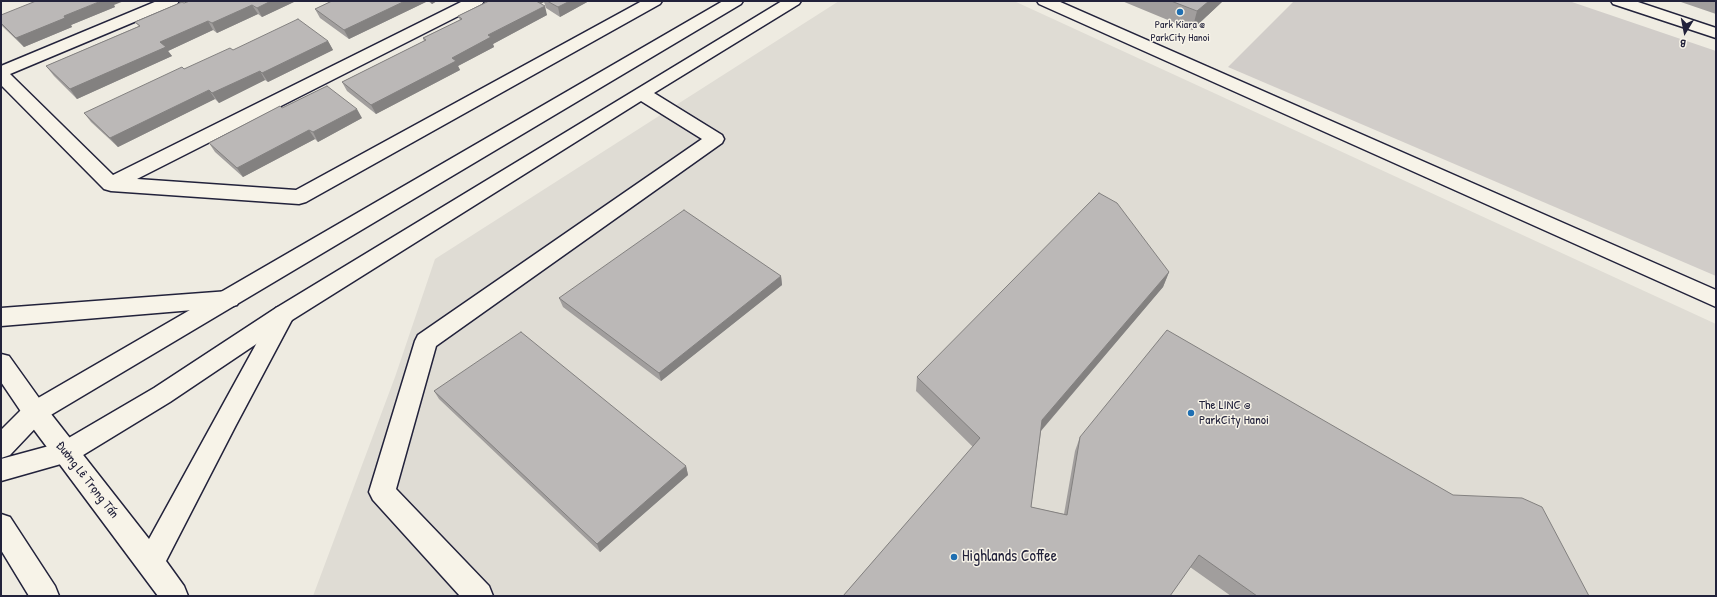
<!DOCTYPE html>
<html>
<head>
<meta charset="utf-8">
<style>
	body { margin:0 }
	#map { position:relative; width:1717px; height:597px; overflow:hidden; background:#eeebe1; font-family:"Patrick Hand",sans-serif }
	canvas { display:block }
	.frame { position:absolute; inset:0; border:2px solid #22223b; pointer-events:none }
	.north { position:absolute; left:1665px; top:12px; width:40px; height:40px; -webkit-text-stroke:3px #f7f3e8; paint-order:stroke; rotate:190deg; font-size:11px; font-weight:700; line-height:16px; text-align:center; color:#22223b }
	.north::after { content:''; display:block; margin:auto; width:14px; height:18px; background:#22223b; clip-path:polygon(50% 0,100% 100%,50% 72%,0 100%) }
</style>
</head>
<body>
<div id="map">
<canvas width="1717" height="597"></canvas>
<div class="frame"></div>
<div class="north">B</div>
</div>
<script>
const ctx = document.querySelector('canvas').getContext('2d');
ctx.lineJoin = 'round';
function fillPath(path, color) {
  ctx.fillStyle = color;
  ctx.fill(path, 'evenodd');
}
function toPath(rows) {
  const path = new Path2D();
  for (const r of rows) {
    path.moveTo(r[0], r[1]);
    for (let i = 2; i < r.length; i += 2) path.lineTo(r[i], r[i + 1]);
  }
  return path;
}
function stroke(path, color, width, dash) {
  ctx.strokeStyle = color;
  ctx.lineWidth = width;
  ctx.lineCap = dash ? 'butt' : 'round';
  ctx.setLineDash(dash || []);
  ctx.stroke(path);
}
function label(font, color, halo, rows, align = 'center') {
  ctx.font = font + ' "Patrick Hand",sans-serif';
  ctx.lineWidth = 3;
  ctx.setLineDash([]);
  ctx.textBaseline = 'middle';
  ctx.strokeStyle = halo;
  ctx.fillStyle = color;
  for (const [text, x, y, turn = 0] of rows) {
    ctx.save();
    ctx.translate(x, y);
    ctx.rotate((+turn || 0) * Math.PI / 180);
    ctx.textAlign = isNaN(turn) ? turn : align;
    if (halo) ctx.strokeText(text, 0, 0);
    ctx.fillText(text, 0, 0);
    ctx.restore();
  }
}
const built = toPath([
	[839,1,1014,1,1716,324,1716,596,313,596,395,377,435,259]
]);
const green = toPath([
	[1294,1,1569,1,1716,51,1716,276,1228,67]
]);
const minor = toPath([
	[157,1,179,1,177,4,10,74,113,175,463,1,484,1,482,4,137,179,296,190,642,1,662,1,660,4,306,202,299,204,111,191,104,189,1,85,1,66,157,1],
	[723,1,743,1,741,4,44,419,10,455,1,458,1,430,26,405,723,1],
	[782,1,801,1,799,4,654,93,722,135,724,139,722,143,436,346,396,489,489,586,493,596,460,596,373,500,369,492,415,341,418,335,702,139,641,101,292,320,170,402,75,460,1,481,1,459,60,443,154,388,276,308,782,1],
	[1037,1,1058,1,1716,290,1716,307,1039,4,1037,1],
	[1611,1,1635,1,1716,28,1716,38,1613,4,1611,1]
]);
const major = toPath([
	[229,291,237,293,240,299,237,305,229,307,1,326,1,308,229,291],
	[284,305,292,308,295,314,236,425,166,561,184,586,188,596,158,596,26,419,1,382,1,354,9,356,44,405,149,539,276,308,284,305],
	[1,514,10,517,55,586,59,596,29,596,1,550,1,514]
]);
const wall = toPath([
	[190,1,296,1,262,17,258,14,217,33,213,30,168,51,172,56,77,99,54,76,46,66,139,26,135,22],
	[332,1,437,1,432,4,428,1,349,39,320,18,315,9],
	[489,1,589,1,560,17,546,8,544,2,541,4,547,15,493,44,494,47,458,66,460,70,376,114,347,91,342,82,424,41,423,38,460,20,458,16],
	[1122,1,1223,1,1192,30],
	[1678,1,1716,1,1716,14],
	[114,5,115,7,71,25,72,27,24,47,1,25,1,15],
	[328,41,333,50,268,82,265,80,219,103,215,99,118,147,91,122,84,113,184,69],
	[282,108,362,118,318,142,315,139,243,177,215,152,209,143],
	[1169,272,1163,287,1041,431,1031,507,1064,514,1075,451,1080,437,1589,596,1231,596,1190,567,1170,596,843,596,973,447,916,391,917,377],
	[781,276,782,285,661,381,563,307,559,298],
	[434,391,686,466,688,475,600,552,439,399]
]);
const shadedWall = toPath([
	[101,1,124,1,114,5,115,7,71,25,72,27,24,47,16,38,64,16],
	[271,1,296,1,262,17,257,8],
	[405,1,428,1,349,39,344,30],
	[430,1,437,1,432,4],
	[539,1,544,1,544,2,540,4],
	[570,1,589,1,560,17,558,7],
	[1209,1,1223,1,1192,30,1197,11],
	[252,5,258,14,217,33,212,23],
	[545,6,547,15,493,44,494,47,458,66,460,70,376,114,371,105,452,58,488,35],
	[208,21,213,30,168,51,172,56,77,99,70,89,160,42],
	[328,41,333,50,268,82,262,73],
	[260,71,265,80,219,103,212,93],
	[209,90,215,99,118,147,110,138],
	[357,109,362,118,318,142,313,132],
	[309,130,315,139,243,177,237,168],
	[1169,272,1163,287,1038,434,1042,420],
	[781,276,782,285,661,381,659,373],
	[686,466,688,475,600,552,597,544]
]);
const building = toPath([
	[36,1,101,1,64,16,65,18,16,38,1,23,1,15,36,1],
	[190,1,271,1,257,8,252,5,212,23,208,21,160,42,166,47,70,89,46,66,140,26,135,22,182,2,184,3,190,1],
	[332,1,405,1,344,30,315,9,332,1],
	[489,1,536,1,545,6,488,35,491,37,452,58,456,61,371,105,342,82,426,40,423,38,462,19,458,16,489,1],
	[547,1,570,1,558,7,547,1],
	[1171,1,1209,1,1197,11,1171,1],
	[298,19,328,41,262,73,260,71,212,93,209,90,110,138,84,113,182,67,184,69,230,48,233,50,298,19],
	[327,86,357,109,313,132,309,130,237,168,209,143,280,106,282,108,327,86],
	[1099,193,1117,203,1169,272,1042,420,1031,507,1067,515,1080,437,1167,330,1453,495,1522,498,1542,507,1589,596,1257,596,1199,555,1170,596,843,596,980,438,917,377,1099,193],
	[684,210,781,276,659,373,559,298,684,210],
	[521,332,686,466,597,544,434,391,521,332]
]);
const markers = [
	[1180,12,4,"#1f6fb2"],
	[1191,413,4,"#1f6fb2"],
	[954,557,4,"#1f6fb2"]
];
const farPoinames = [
	["Park Kiara @",1180,25],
	["ParkCity Hanoi",1180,38]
];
const poiNames = [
	["The LINC @",1199,406],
	["ParkCity Hanoi",1199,421]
];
const streetNames = [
	["Đường Lê Trọng Tấn",87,480,52]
];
const nearPoinames = [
	["Highlands Coffee",962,557]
];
fillPath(built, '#dfdcd4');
fillPath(green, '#d1cdc9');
stroke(minor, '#22223b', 3);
stroke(major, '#22223b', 3);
fillPath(minor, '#f7f3e8');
fillPath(major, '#f7f3e8');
fillPath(wall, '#a19e9d');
fillPath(shadedWall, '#838180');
fillPath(building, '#bbb8b7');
stroke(building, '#838180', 1);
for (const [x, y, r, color] of markers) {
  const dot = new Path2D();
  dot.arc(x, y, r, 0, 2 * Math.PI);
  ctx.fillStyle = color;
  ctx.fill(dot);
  stroke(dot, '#f7f3e8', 1.5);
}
label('11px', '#22223b', '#f7f3e8', farPoinames);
label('13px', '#22223b', '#f7f3e8', poiNames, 'left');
label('13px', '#22223b', '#f7f3e8', streetNames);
label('16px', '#22223b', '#f7f3e8', nearPoinames, 'left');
</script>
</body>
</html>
